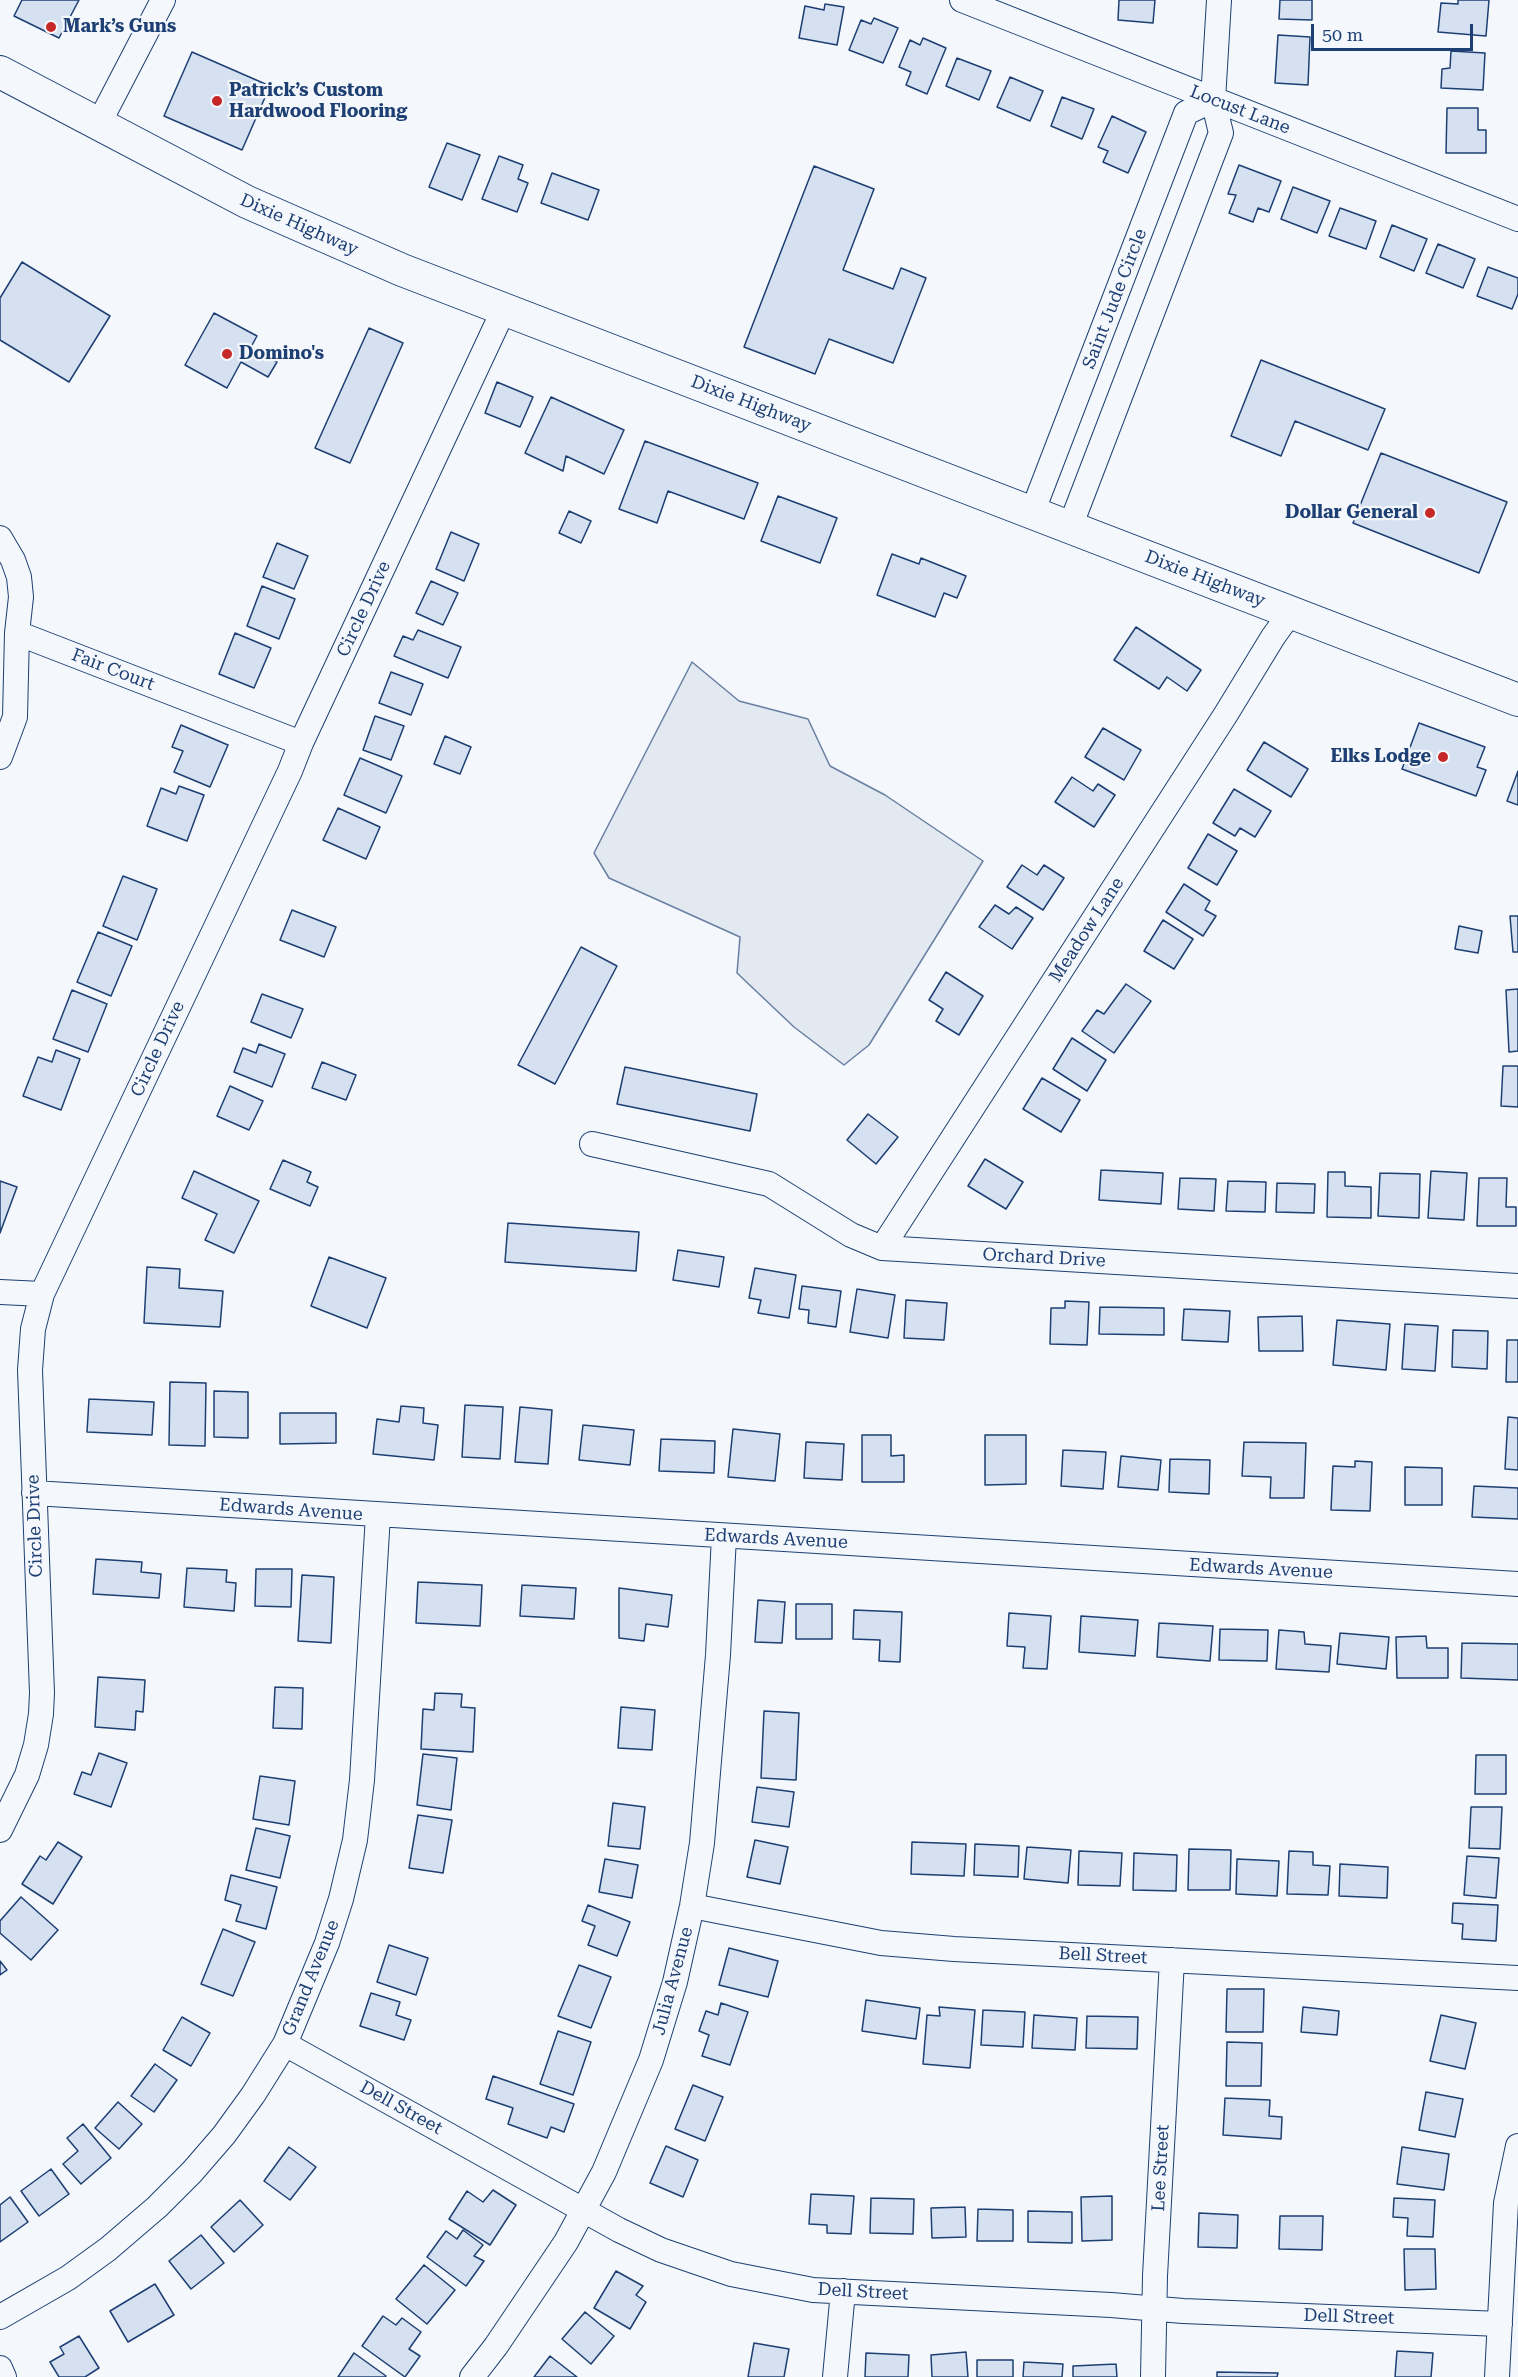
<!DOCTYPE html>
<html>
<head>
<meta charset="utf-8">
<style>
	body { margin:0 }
	#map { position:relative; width:1518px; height:2377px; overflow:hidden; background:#f4f7fb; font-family:"Roboto Serif",serif }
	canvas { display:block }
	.scale { position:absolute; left:1311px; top:24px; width:162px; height:27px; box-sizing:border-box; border:3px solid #1d3f73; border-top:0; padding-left:8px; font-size:18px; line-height:21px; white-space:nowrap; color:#1d3f73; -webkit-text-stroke:4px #f4f7fb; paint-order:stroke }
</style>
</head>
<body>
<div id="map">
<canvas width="1518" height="2377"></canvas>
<div class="scale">50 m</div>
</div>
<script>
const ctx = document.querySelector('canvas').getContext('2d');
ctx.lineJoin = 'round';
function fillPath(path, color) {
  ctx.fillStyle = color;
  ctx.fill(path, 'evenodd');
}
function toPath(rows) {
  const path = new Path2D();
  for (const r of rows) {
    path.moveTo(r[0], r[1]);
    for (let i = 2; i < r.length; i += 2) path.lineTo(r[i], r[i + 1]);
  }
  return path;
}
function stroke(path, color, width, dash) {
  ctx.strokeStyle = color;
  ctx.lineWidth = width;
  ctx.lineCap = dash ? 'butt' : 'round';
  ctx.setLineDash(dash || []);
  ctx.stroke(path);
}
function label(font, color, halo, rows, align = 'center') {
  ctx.font = font + ' "Roboto Serif",serif';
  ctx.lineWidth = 4.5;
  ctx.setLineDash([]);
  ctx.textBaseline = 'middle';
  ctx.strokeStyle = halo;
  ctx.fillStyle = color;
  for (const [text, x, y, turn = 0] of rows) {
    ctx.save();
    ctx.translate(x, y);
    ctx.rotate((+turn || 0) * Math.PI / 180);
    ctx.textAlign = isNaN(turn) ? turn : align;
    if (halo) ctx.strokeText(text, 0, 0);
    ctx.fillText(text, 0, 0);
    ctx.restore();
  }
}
const green = toPath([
	[692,662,739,701,808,719,830,766,885,795,983,861,869,1045,844,1065,794,1027,737,973,740,937,609,878,594,853,692,662]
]);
const building = toPath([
	[22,0,79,0,59,38,14,16,22,0],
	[1119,0,1155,0,1153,23,1118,20,1119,0],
	[1280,0,1312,0,1312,20,1279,19,1280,0],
	[1458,0,1489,0,1486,36,1438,32,1441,3,1458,4,1458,0],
	[825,4,844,7,837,45,799,38,805,6,824,10,825,4],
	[874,18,898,28,883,63,849,50,861,20,871,24,874,18],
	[1278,35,1310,37,1308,85,1275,83,1278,35],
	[923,38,946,48,927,94,906,85,911,72,899,67,910,40,920,45,923,38],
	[1451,51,1485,53,1483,90,1441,88,1442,69,1450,68,1451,51],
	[192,52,270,86,242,150,164,116,192,52],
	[957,58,991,71,979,100,946,86,957,58],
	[1010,77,1043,91,1030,121,997,107,1010,77],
	[1062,97,1094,109,1082,139,1051,126,1062,97],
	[1447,108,1478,108,1478,130,1486,130,1486,153,1446,153,1447,108],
	[1112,116,1146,132,1128,173,1103,162,1108,151,1098,147,1112,116],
	[447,143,480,155,462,200,429,187,447,143],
	[499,156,523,165,518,179,528,183,517,212,482,199,499,156],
	[1239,165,1281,181,1269,212,1258,208,1253,222,1229,213,1236,195,1228,194,1239,165],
	[814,166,874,189,843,270,893,289,901,268,926,278,893,363,829,339,815,374,744,347,814,166],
	[552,173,599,190,588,220,541,203,552,173],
	[1293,187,1330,201,1317,233,1281,219,1293,187],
	[1340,208,1376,221,1366,249,1329,236,1340,208],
	[1392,225,1427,239,1414,271,1380,257,1392,225],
	[1438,244,1475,259,1463,288,1426,273,1438,244],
	[22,262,110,316,69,382,0,340,0,298,22,262],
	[1488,267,1518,278,1518,294,1512,309,1477,296,1488,267],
	[214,313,257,336,251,347,277,362,268,377,241,362,227,388,185,365,214,313],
	[369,328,403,343,350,463,315,448,369,328],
	[1261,360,1385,409,1368,450,1295,421,1281,456,1231,436,1261,360],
	[497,382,533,397,520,427,485,413,497,382],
	[551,397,624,430,604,474,566,456,563,471,525,453,551,397],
	[645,441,758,483,744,519,668,491,657,523,619,509,645,441],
	[1381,453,1507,502,1479,573,1353,523,1381,453],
	[778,496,837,518,820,563,761,541,778,496],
	[569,511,591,521,581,543,559,533,569,511],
	[451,532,479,544,464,581,436,569,451,532],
	[277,543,308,556,294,589,263,577,277,543],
	[892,554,919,564,921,558,966,576,957,598,944,593,935,617,877,595,892,554],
	[431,581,458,593,443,625,416,613,431,581],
	[262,586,295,599,279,639,247,626,262,586],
	[1136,627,1201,670,1187,691,1167,677,1159,689,1114,660,1136,627],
	[418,630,461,647,448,678,394,656,403,636,413,640,418,630],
	[235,633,271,648,254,688,219,674,235,633],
	[391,672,423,684,411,715,379,703,391,672],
	[375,716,404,726,391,760,363,750,375,716],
	[1419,723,1485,747,1477,767,1486,770,1476,796,1402,769,1419,723],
	[181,725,228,745,210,787,174,772,183,751,172,747,181,725],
	[1103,728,1141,750,1124,780,1085,757,1103,728],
	[445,736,471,747,460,774,434,764,445,736],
	[1264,742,1308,769,1291,797,1247,770,1264,742],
	[360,758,402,776,386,813,344,795,360,758],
	[1518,771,1518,805,1507,801,1518,771],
	[1072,777,1093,791,1098,784,1115,795,1094,827,1055,802,1072,777],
	[179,786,204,795,187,841,147,826,161,788,176,794,179,786],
	[1234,789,1271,811,1255,837,1240,828,1235,836,1213,823,1234,789],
	[338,808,380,827,366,859,323,840,338,808],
	[1208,834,1237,851,1217,885,1188,868,1208,834],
	[1022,865,1037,875,1044,865,1064,878,1043,910,1007,887,1022,865],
	[123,876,157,889,137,940,103,926,123,876],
	[1184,884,1210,901,1205,910,1216,916,1203,936,1166,912,1184,884],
	[995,905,1009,914,1016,907,1033,918,1012,949,979,927,995,905],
	[292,910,336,927,324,957,280,940,292,910],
	[1510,916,1518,916,1518,952,1513,952,1510,916],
	[1163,920,1193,939,1174,969,1144,951,1163,920],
	[1459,926,1482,931,1478,953,1455,949,1459,926],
	[98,932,132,946,111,996,77,982,98,932],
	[581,947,617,966,555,1084,518,1065,581,947],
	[946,972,983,996,959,1035,936,1021,943,1009,929,1000,946,972],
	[1126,984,1151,1001,1114,1053,1082,1031,1097,1010,1104,1014,1126,984],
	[1518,989,1518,1051,1509,1052,1506,990,1518,989],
	[72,990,107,1004,88,1052,53,1039,72,990],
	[262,994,303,1009,291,1038,251,1022,262,994],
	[1072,1038,1106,1060,1087,1091,1053,1069,1072,1038],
	[259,1044,285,1054,272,1087,234,1072,243,1048,256,1053,259,1044],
	[56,1050,80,1059,61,1110,23,1096,38,1057,52,1062,56,1050],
	[322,1062,356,1075,346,1100,312,1088,322,1062],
	[1503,1066,1518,1066,1518,1107,1501,1106,1503,1066],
	[625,1067,757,1094,750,1131,617,1104,625,1067],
	[1042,1078,1080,1100,1061,1132,1023,1109,1042,1078],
	[230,1086,263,1101,249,1130,217,1116,230,1086],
	[868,1114,898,1137,876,1164,847,1140,868,1114],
	[985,1159,1023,1182,1006,1209,968,1186,985,1159],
	[283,1160,311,1172,307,1182,318,1187,310,1206,270,1189,283,1160],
	[1101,1170,1163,1173,1161,1204,1099,1200,1101,1170],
	[194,1171,259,1201,234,1253,205,1240,217,1214,182,1198,194,1171],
	[1431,1171,1467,1173,1464,1220,1428,1218,1431,1171],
	[1328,1172,1345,1172,1345,1186,1371,1187,1371,1218,1327,1217,1328,1172],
	[1380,1173,1420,1174,1419,1218,1378,1216,1380,1173],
	[1180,1178,1216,1179,1214,1211,1178,1209,1180,1178],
	[1479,1178,1507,1178,1506,1207,1516,1207,1516,1226,1477,1226,1479,1178],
	[0,1181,17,1187,0,1233,0,1181],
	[1228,1181,1266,1182,1265,1212,1226,1211,1228,1181],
	[1277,1183,1315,1184,1314,1213,1276,1212,1277,1183],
	[508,1223,639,1232,636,1271,505,1262,508,1223],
	[678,1250,724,1257,719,1287,673,1280,678,1250],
	[329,1257,386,1278,367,1328,311,1306,329,1257],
	[147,1267,180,1269,179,1288,223,1291,220,1327,144,1323,147,1267],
	[755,1268,796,1275,789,1318,758,1313,761,1300,749,1298,755,1268],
	[802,1286,841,1291,836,1327,808,1323,809,1310,799,1309,802,1286],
	[857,1289,895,1295,888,1338,850,1332,857,1289],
	[906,1300,947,1303,944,1340,904,1338,906,1300],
	[1065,1301,1089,1302,1087,1345,1050,1344,1051,1308,1065,1308,1065,1301],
	[1100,1307,1164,1308,1164,1335,1099,1334,1100,1307],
	[1184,1309,1230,1311,1228,1342,1182,1340,1184,1309],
	[1302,1316,1303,1351,1259,1351,1258,1317,1302,1316],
	[1337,1320,1390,1324,1386,1370,1333,1365,1337,1320],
	[1405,1324,1438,1326,1435,1371,1402,1369,1405,1324],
	[1453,1330,1488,1331,1487,1369,1452,1367,1453,1330],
	[1507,1340,1518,1340,1518,1382,1506,1382,1507,1340],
	[170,1382,206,1383,205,1446,169,1445,170,1382],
	[214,1391,248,1392,248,1438,214,1437,214,1391],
	[89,1399,154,1402,152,1435,87,1432,89,1399],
	[465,1405,503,1407,500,1459,462,1457,465,1405],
	[401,1406,424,1408,423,1423,438,1425,434,1460,373,1454,377,1419,399,1422,401,1406],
	[520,1407,552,1410,548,1464,515,1462,520,1407],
	[280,1413,336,1413,336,1443,280,1444,280,1413],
	[1508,1417,1518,1418,1518,1470,1505,1469,1508,1417],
	[583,1425,634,1430,630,1465,579,1460,583,1425],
	[733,1429,780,1434,775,1481,728,1477,733,1429],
	[862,1435,891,1435,891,1456,904,1455,904,1482,862,1482,862,1435],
	[985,1435,1026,1435,1026,1484,985,1485,985,1435],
	[661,1439,715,1441,714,1473,659,1471,661,1439],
	[806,1442,844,1444,842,1480,804,1478,806,1442],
	[1244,1442,1306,1443,1304,1498,1270,1498,1271,1477,1242,1476,1244,1442],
	[1063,1450,1106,1452,1103,1489,1061,1486,1063,1450],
	[1121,1456,1161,1460,1158,1490,1118,1487,1121,1456],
	[1170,1459,1210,1460,1209,1494,1169,1492,1170,1459],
	[1355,1461,1372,1462,1370,1511,1331,1510,1333,1466,1355,1467,1355,1461],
	[1405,1467,1442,1468,1442,1505,1405,1505,1405,1467],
	[1474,1486,1518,1488,1518,1519,1472,1517,1474,1486],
	[96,1559,142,1562,141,1572,161,1574,159,1598,93,1594,96,1559],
	[187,1568,227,1570,226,1582,236,1583,234,1611,184,1607,187,1568],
	[256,1569,292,1569,291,1607,255,1606,256,1569],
	[302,1575,334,1577,331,1643,298,1641,302,1575],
	[418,1582,482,1585,480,1626,416,1623,418,1582],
	[522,1585,576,1588,574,1619,520,1616,522,1585],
	[619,1588,672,1595,668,1627,646,1624,644,1641,619,1638,619,1588],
	[758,1600,785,1602,782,1643,755,1642,758,1600],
	[796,1604,832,1604,832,1639,796,1639,796,1604],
	[854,1610,902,1612,900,1662,879,1661,880,1640,853,1639,854,1610],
	[1009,1613,1051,1616,1047,1669,1023,1668,1025,1647,1007,1646,1009,1613],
	[1081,1616,1138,1620,1135,1656,1079,1652,1081,1616],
	[1159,1623,1213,1626,1210,1661,1157,1657,1159,1623],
	[1220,1629,1268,1630,1267,1661,1219,1660,1220,1629],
	[1279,1630,1304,1632,1305,1644,1331,1646,1329,1672,1276,1669,1279,1630],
	[1340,1633,1389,1637,1386,1669,1337,1664,1340,1633],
	[1426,1636,1427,1648,1448,1648,1448,1678,1397,1678,1396,1637,1426,1636],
	[1462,1643,1518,1644,1518,1680,1461,1678,1462,1643],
	[98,1677,145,1680,143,1712,136,1711,135,1730,95,1727,98,1677],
	[275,1687,303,1688,302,1729,273,1728,275,1687],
	[435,1693,462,1694,461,1707,475,1708,473,1752,421,1749,423,1709,434,1710,435,1693],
	[621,1707,655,1710,652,1750,618,1748,621,1707],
	[764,1711,799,1713,796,1780,761,1778,764,1711],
	[99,1753,127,1763,111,1807,74,1794,82,1772,91,1775,99,1753],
	[423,1754,457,1758,451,1810,417,1805,423,1754],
	[1476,1755,1506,1755,1506,1794,1475,1794,1476,1755],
	[260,1776,295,1781,289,1825,253,1819,260,1776],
	[757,1787,794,1792,789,1827,752,1822,757,1787],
	[613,1803,645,1807,640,1849,608,1846,613,1803],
	[1471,1807,1502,1807,1500,1849,1469,1848,1471,1807],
	[418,1815,452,1820,443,1873,409,1868,418,1815],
	[256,1828,290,1836,280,1878,246,1870,256,1828],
	[755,1840,788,1847,780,1884,747,1877,755,1840],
	[58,1842,82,1857,53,1904,22,1884,40,1856,46,1860,58,1842],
	[912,1842,966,1844,964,1876,911,1874,912,1842],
	[975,1844,1019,1846,1018,1877,974,1875,975,1844],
	[1027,1847,1071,1850,1068,1883,1024,1879,1027,1847],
	[1189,1849,1231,1850,1230,1890,1188,1890,1189,1849],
	[1079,1851,1122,1853,1120,1886,1078,1885,1079,1851],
	[1289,1851,1313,1852,1313,1865,1330,1866,1328,1895,1287,1894,1289,1851],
	[1134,1853,1177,1855,1176,1891,1133,1890,1134,1853],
	[1467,1856,1499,1858,1496,1898,1464,1895,1467,1856],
	[605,1859,638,1865,632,1898,599,1892,605,1859],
	[1237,1859,1279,1861,1277,1896,1236,1894,1237,1859],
	[1340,1864,1388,1867,1387,1898,1339,1896,1340,1864],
	[231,1875,277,1887,266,1929,236,1921,241,1905,225,1900,231,1875],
	[21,1897,58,1930,31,1960,0,1933,0,1921,21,1897],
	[1453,1903,1498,1905,1496,1941,1462,1939,1463,1924,1452,1923,1453,1903],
	[588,1905,630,1922,617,1956,588,1945,595,1926,582,1921,588,1905],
	[223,1929,255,1942,233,1996,201,1984,223,1929],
	[389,1945,428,1958,416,1995,377,1982,389,1945],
	[729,1948,778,1961,768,1997,719,1985,729,1948],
	[0,1961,7,1970,0,1975,0,1961],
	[579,1965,611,1977,591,2028,558,2016,579,1965],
	[1227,1989,1264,1989,1263,2032,1226,2032,1227,1989],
	[371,1993,400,2002,396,2015,411,2020,404,2040,360,2026,371,1993],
	[866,2000,920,2008,916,2039,862,2031,866,2000],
	[721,2003,748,2012,730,2065,702,2056,709,2035,699,2031,706,2011,718,2015,721,2003],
	[939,2007,975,2010,970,2068,923,2064,927,2015,940,2016,939,2007],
	[1303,2007,1339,2011,1337,2035,1301,2032,1303,2007],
	[983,2010,1025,2012,1023,2047,981,2045,983,2010],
	[1034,2015,1077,2018,1075,2050,1032,2048,1034,2015],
	[1441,2015,1476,2023,1465,2069,1430,2061,1441,2015],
	[1087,2016,1138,2017,1137,2049,1086,2048,1087,2016],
	[182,2017,210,2033,191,2066,163,2050,182,2017],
	[558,2031,591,2042,573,2095,540,2084,558,2031],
	[1227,2042,1262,2043,1261,2086,1226,2086,1227,2042],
	[155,2064,177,2080,154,2112,131,2096,155,2064],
	[493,2076,574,2104,564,2132,551,2127,547,2138,508,2124,513,2108,486,2099,493,2076],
	[693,2085,723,2097,705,2141,675,2129,693,2085],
	[1426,2092,1463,2099,1455,2137,1419,2130,1426,2092],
	[1225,2098,1270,2100,1269,2116,1282,2117,1281,2139,1223,2135,1225,2098],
	[118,2102,142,2124,119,2149,95,2128,118,2102],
	[83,2124,111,2158,81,2184,63,2164,78,2151,67,2138,83,2124],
	[666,2146,698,2160,683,2197,650,2183,666,2146],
	[289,2147,316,2167,290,2200,264,2181,289,2147],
	[1402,2147,1449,2154,1444,2190,1397,2184,1402,2147],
	[51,2169,69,2194,39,2216,21,2191,51,2169],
	[493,2190,516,2205,490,2245,449,2219,467,2191,483,2202,493,2190],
	[811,2194,854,2196,851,2234,827,2233,827,2225,809,2224,811,2194],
	[1112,2196,1112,2240,1082,2241,1081,2197,1112,2196],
	[10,2197,28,2222,0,2242,0,2205,10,2197],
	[871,2198,914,2199,913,2234,870,2233,871,2198],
	[1394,2198,1435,2200,1433,2237,1407,2236,1408,2218,1393,2217,1394,2198],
	[240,2200,263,2225,234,2252,211,2227,240,2200],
	[965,2207,966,2237,932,2238,931,2208,965,2207],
	[978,2209,1013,2210,1013,2241,977,2241,978,2209],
	[1028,2211,1072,2212,1072,2243,1028,2242,1028,2211],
	[1199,2213,1238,2215,1237,2248,1198,2247,1199,2213],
	[1280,2216,1323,2216,1322,2250,1279,2249,1280,2216],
	[463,2230,483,2245,474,2256,484,2261,466,2286,427,2257,446,2231,457,2239,463,2230],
	[201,2235,224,2263,191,2289,169,2261,201,2235],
	[1404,2249,1435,2249,1436,2289,1405,2290,1404,2249],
	[424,2265,455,2290,427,2324,396,2299,424,2265],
	[616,2271,643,2286,636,2295,646,2302,630,2329,594,2308,616,2271],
	[155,2284,174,2315,128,2342,110,2311,155,2284],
	[585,2312,614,2336,591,2364,562,2339,585,2312],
	[383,2316,396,2325,402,2318,421,2332,409,2349,420,2356,405,2377,362,2346,383,2316],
	[79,2336,99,2368,85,2377,59,2377,50,2362,64,2354,60,2347,79,2336],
	[754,2343,789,2349,784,2377,748,2377,754,2343],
	[1397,2351,1433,2353,1431,2377,1395,2377,1397,2351],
	[966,2352,968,2377,932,2377,931,2355,966,2352],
	[354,2353,386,2376,385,2377,338,2377,354,2353],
	[866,2353,909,2355,908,2377,865,2377,866,2353],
	[550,2356,577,2377,534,2377,550,2356],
	[977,2360,1013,2360,1013,2377,977,2377,977,2360],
	[1024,2362,1063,2364,1062,2377,1023,2377,1024,2362],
	[1116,2364,1117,2377,1073,2377,1073,2366,1116,2364],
	[1217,2372,1278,2373,1277,2377,1217,2377,1217,2372]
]);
const minor = toPath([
	[962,0,1518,219],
	[98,125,163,0],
	[1032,513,1186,113,1213,100],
	[1070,527,1221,133,1213,100,1219,0],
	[0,538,13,560,19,577,21,597,17,633,15,717,0,757],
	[17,633,301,743],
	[592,1144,769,1184,851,1235,882,1248,1518,1286],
	[882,1248,1226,714,1273,637,1291,612],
	[0,1292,42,1294],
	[34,1493,1518,1584],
	[0,1830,27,1775,36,1745,41,1714,42,1693,30,1370,33,1329,42,1294,290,771,301,743,504,309],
	[692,1906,881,1943,954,1949,1518,1978],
	[285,2044,619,2230,661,2250,731,2274,813,2290,1111,2305,1183,2311,1500,2324],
	[0,2317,68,2278,108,2249,157,2207,192,2172,224,2135,253,2095,285,2044,327,1943,341,1899,355,1840,362,1780,378,1515],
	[0,2368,4,2377],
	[472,2377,496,2346,566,2242,604,2172,651,2060,675,1982,692,1906,702,1843,718,1655,724,1536],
	[835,2377,843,2291],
	[1153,2377,1155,2276,1172,1960],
	[1497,2377,1506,2203,1518,2146]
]);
const major = toPath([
	[0,72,247,202,402,270,1518,700]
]);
const markers = [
	[51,27,6,"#c62828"],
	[217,101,6,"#c62828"],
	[227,354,6,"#c62828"],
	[1430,513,6,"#c62828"],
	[1443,757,6,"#c62828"]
];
const poiNames = [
	["Mark’s Guns",63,27],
	["Patrick’s Custom",229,91],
	["Hardwood Flooring",229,112],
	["Domino's",239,354],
	["Dollar General",1418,513,"right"],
	["Elks Lodge",1431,757,"right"]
];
const streetNames = [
	["Locust Lane",1240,110,21],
	["Dixie Highway",299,225,24],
	["Saint Jude Circle",1115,299,-69],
	["Dixie Highway",751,404,21],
	["Dixie Highway",1205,579,21],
	["Circle Drive",364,609,-65],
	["Fair Court",113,670,21],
	["Meadow Lane",1087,930,-57],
	["Circle Drive",158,1049,-65],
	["Orchard Drive",1044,1258,3],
	["Edwards Avenue",291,1510,4],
	["Circle Drive",35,1526,-92],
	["Edwards Avenue",776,1539,3],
	["Edwards Avenue",1261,1569,3],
	["Bell Street",1103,1956,3],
	["Grand Avenue",311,1978,-68],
	["Julia Avenue",673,1981,-75],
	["Dell Street",401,2108,29],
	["Lee Street",1161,2168,-87],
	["Dell Street",863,2292,3],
	["Dell Street",1349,2317,2]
];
fillPath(green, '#e3e9f0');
stroke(green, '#687fa3', 1.5);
fillPath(building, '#d5e0f0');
stroke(building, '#1d3f73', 1.5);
stroke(minor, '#1d3f73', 26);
stroke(major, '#1d3f73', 34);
stroke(minor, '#f4f7fb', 24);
stroke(major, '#f4f7fb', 32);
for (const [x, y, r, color] of markers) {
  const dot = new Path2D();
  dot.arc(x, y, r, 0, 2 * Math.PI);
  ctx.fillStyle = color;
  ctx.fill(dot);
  stroke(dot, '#f4f7fb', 2);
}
label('bold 18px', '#1d3f73', '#f4f7fb', poiNames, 'left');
label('18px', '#1d3f73', '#f4f7fb', streetNames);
</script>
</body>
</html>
